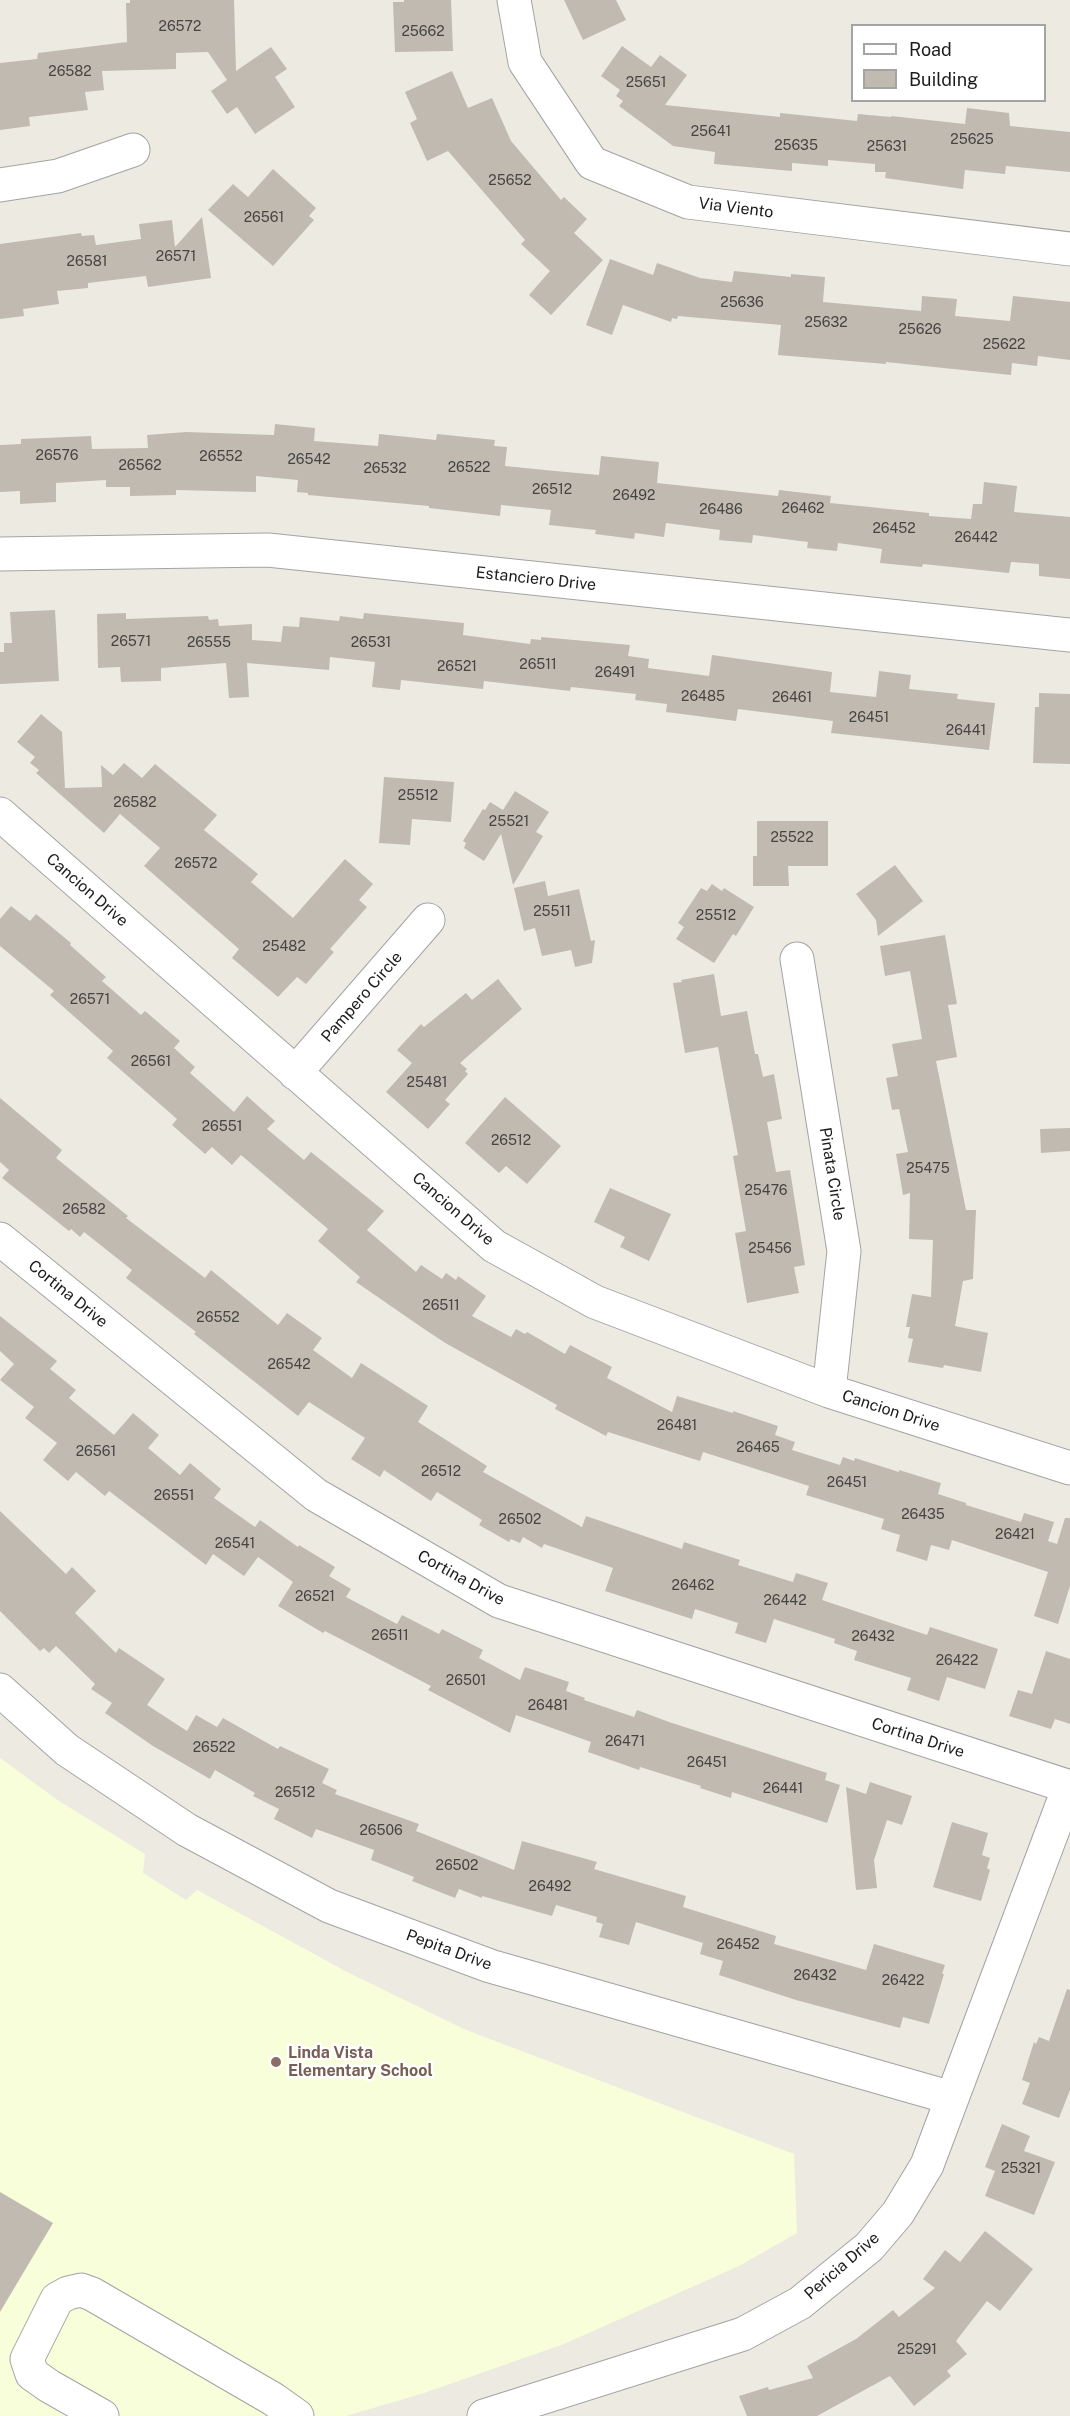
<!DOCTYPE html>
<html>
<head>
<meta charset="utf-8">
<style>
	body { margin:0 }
	#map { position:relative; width:1070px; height:2416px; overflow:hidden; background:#edebe1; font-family:"Public Sans",sans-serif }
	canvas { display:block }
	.legend { position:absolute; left:851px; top:24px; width:195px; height:78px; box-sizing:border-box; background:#fff; border:2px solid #a4a4a4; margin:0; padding:8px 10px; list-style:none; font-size:18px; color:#1c1c1c }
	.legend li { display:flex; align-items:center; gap:12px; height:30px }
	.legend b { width:30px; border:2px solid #a4a4a4 }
</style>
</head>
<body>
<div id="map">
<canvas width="1070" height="2416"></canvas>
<ul class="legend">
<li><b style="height:8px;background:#fff"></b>Road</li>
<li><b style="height:16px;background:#c1bab1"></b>Building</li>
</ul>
</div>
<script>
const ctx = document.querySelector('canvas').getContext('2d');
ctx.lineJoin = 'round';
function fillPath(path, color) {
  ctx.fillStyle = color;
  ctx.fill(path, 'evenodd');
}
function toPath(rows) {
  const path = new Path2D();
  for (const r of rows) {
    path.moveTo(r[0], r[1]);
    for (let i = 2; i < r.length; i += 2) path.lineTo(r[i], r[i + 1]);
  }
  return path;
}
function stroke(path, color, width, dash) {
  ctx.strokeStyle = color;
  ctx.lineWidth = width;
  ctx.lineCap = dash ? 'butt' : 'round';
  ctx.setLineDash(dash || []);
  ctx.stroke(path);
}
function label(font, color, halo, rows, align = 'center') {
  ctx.font = font + ' "Public Sans",sans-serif';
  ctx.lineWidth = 5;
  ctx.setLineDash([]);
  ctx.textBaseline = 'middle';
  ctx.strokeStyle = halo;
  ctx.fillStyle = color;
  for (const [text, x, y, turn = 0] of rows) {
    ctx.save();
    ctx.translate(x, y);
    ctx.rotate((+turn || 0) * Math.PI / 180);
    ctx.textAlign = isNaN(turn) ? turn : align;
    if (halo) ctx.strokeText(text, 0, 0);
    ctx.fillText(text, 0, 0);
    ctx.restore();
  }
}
const education = toPath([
	[0,1758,59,1801,145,1854,143,1873,186,1900,197,1890,347,1972,466,2030,794,2154,797,2233,739,2266,564,2344,424,2393,346,2416,0,2416]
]);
const building = toPath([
	[130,0,234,0,236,71,271,47,287,69,275,77,295,107,255,134,237,107,227,114,211,91,227,80,208,52,176,53,176,69,102,71,104,90,85,92,88,110,29,117,30,126,0,130,0,63,37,59,38,53,127,42,126,3,130,3],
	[404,0,451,0,453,51,395,52,393,2,404,2],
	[564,0,616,0,626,20,583,40],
	[622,46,651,67,660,55,687,75,665,105,780,117,780,113,857,121,858,114,891,117,891,116,965,124,967,108,1009,113,1010,126,1070,132,1070,172,1006,166,1005,174,965,170,963,189,885,178,886,172,875,172,875,164,828,160,828,166,792,163,792,171,714,164,715,152,673,146,619,106,623,101,616,96,620,90,601,76],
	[452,71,468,108,492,98,511,141,561,200,564,197,587,219,574,233,603,260,551,315,529,295,550,271,521,244,525,240,448,151,427,161,410,123,417,119,405,92],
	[273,169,316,208,309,216,314,220,273,266,208,210,233,184,248,197],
	[202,217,211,278,148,287,146,276,88,283,88,288,57,291,59,304,23,309,24,316,0,319,0,244,81,233,82,236,94,235,96,245,141,239,139,224,172,220,175,247],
	[610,259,653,275,657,263,700,278,732,282,734,271,791,277,791,274,825,277,823,302,921,311,922,296,957,299,955,316,1010,321,1013,296,1070,302,1070,360,1038,356,1037,366,1012,363,1011,375,886,362,886,364,778,355,781,325,678,316,677,319,672,318,671,322,623,305,612,335,586,325],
	[275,424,315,428,314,441,378,446,379,434,436,440,437,434,495,440,494,446,507,447,505,466,555,471,599,475,601,456,659,462,657,483,778,496,779,490,831,496,830,503,929,513,929,516,971,519,973,504,982,504,984,482,1017,486,1014,512,1070,517,1070,579,1039,576,1039,564,1011,562,1009,573,923,564,922,567,880,563,882,549,838,543,837,551,807,548,808,542,753,535,752,543,719,540,720,530,666,523,664,537,635,533,634,539,595,534,596,530,549,525,551,510,501,505,500,516,429,508,429,506,308,495,308,493,297,492,298,480,256,476,256,492,176,490,176,495,130,496,130,487,106,487,106,480,56,483,56,502,20,504,20,491,0,492,0,445,21,444,21,439,91,436,92,449,148,448,147,435,186,432,274,435],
	[55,610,59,681,0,684,0,652,4,652,4,643,12,643,10,612],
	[126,613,126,619,208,616,209,620,218,619,219,626,252,624,252,640,281,642,283,626,299,627,300,617,339,621,340,616,363,619,364,613,464,623,463,635,530,644,531,639,541,640,541,637,630,645,628,656,649,659,648,668,709,676,712,655,832,672,830,692,876,697,879,671,911,675,909,689,958,694,957,699,995,703,989,750,831,733,833,721,738,709,736,721,666,712,667,704,635,700,636,694,571,687,570,691,484,681,483,689,401,680,400,690,372,687,375,662,330,657,329,670,247,663,249,697,229,698,226,663,161,668,161,681,121,682,120,667,98,668,97,614],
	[1039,693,1070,694,1070,764,1033,763,1035,707,1039,707],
	[41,714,62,732,65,788,102,787,101,765,113,775,124,763,142,778,155,764,217,815,204,830,258,874,251,882,293,918,345,859,373,884,359,900,367,907,330,949,334,952,306,984,297,977,278,997,232,958,239,949,144,866,160,848,120,814,104,833,36,773,39,770,30,763,35,757,17,742],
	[384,777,454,782,451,822,412,819,410,845,379,843],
	[515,791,549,812,536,832,543,836,513,885,501,834,484,861,464,848,466,843,463,841,483,809,485,810,490,802,503,810],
	[757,821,828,821,828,866,788,866,789,886,753,886,753,856,757,856],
	[895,865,923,901,878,936,876,920,856,894],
	[545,881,548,896,579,889,591,941,595,940,592,963,575,967,571,950,542,956,535,928,524,931,514,888],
	[712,884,722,891,724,888,754,907,736,936,733,934,714,963,676,939,684,927,678,923,701,888,707,891],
	[11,906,30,921,36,914,71,943,70,945,106,977,102,981,141,1015,145,1011,180,1041,174,1048,195,1067,190,1073,234,1112,247,1096,275,1121,267,1129,304,1160,311,1152,384,1211,367,1230,416,1272,421,1265,442,1279,446,1273,456,1280,458,1276,486,1296,472,1316,511,1337,516,1329,525,1334,527,1332,565,1354,570,1345,612,1367,607,1378,672,1412,677,1396,733,1413,733,1411,778,1426,775,1435,795,1442,792,1450,840,1465,843,1457,854,1461,855,1458,899,1472,899,1470,941,1483,938,1494,966,1503,966,1505,1021,1522,1024,1513,1054,1522,1048,1541,1057,1544,1065,1518,1070,1518,1070,1586,1058,1624,1034,1616,1048,1572,952,1540,949,1550,931,1545,927,1561,896,1551,900,1535,881,1529,884,1519,806,1495,809,1486,703,1452,700,1461,608,1432,606,1436,555,1409,557,1405,447,1344,427,1331,356,1282,360,1277,318,1241,328,1229,241,1155,232,1165,212,1147,205,1154,172,1125,177,1119,107,1058,113,1051,50,995,54,991,0,946,0,919],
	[945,935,957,1004,948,1005,957,1057,936,1061,966,1210,976,1210,973,1279,963,1281,955,1326,988,1333,981,1372,944,1365,943,1368,908,1362,913,1339,908,1338,910,1327,906,1327,912,1294,931,1297,933,1240,909,1239,910,1193,903,1195,896,1154,908,1152,899,1109,892,1110,886,1078,898,1076,892,1044,922,1039,910,971,885,976,880,946],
	[714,974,721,1016,747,1011,755,1054,758,1054,763,1077,774,1074,782,1119,767,1122,776,1172,790,1170,805,1265,794,1267,799,1293,747,1303,735,1233,746,1231,733,1156,738,1155,718,1047,685,1053,673,983,682,982,681,980],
	[498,979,522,1009,460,1063,467,1069,465,1071,468,1074,445,1100,450,1104,428,1129,386,1092,412,1063,397,1050,421,1024,424,1027,466,993,472,1000],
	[505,1097,561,1146,527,1184,506,1166,499,1173,465,1143],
	[0,1098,62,1150,56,1158,128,1216,126,1218,205,1278,211,1270,278,1325,287,1313,322,1338,313,1350,352,1378,361,1363,428,1406,418,1422,487,1466,483,1472,582,1527,586,1516,682,1549,684,1542,740,1560,738,1565,793,1582,796,1573,828,1583,822,1600,927,1635,930,1627,998,1649,985,1689,947,1677,939,1701,907,1690,911,1678,854,1660,857,1651,834,1643,835,1639,774,1619,766,1643,735,1633,738,1623,695,1609,692,1619,636,1601,605,1591,613,1568,544,1544,542,1548,523,1537,520,1543,511,1539,509,1542,479,1525,482,1520,437,1492,431,1501,384,1470,380,1477,351,1459,365,1438,309,1402,298,1416,194,1334,196,1332,126,1278,132,1270,84,1232,80,1237,71,1229,69,1231,2,1178,9,1170,0,1162],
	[1070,1128,1070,1151,1041,1153,1040,1129],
	[610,1188,671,1214,649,1261,620,1247,625,1237,594,1222],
	[0,1316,57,1361,50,1369,76,1390,69,1398,114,1435,133,1413,159,1435,148,1448,180,1475,190,1463,221,1489,214,1498,255,1527,260,1520,298,1547,299,1545,335,1567,329,1576,351,1589,346,1597,397,1624,402,1615,439,1634,442,1629,483,1650,479,1658,520,1680,525,1667,569,1682,566,1691,585,1698,584,1700,634,1717,637,1710,669,1722,827,1773,825,1780,840,1785,827,1823,732,1792,731,1798,700,1788,701,1786,640,1767,639,1770,588,1752,591,1742,516,1715,510,1733,428,1690,431,1686,325,1631,323,1633,278,1606,293,1582,258,1557,244,1576,213,1554,206,1565,109,1491,105,1496,76,1472,68,1481,43,1460,57,1443,25,1418,34,1407,0,1380,14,1364,0,1351],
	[0,1511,66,1574,72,1567,96,1591,75,1613,116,1653,119,1648,165,1679,147,1705,187,1731,196,1715,217,1727,223,1718,278,1749,280,1746,329,1769,322,1783,337,1790,335,1794,419,1824,416,1831,514,1870,522,1841,597,1862,594,1869,686,1896,683,1907,776,1936,774,1944,866,1970,874,1944,945,1965,942,1974,944,1974,929,2024,903,2017,900,2028,796,2000,719,1975,723,1961,700,1954,703,1943,636,1922,629,1945,599,1937,603,1924,596,1922,597,1917,556,1905,552,1916,482,1896,482,1898,459,1889,455,1898,412,1881,414,1877,371,1860,374,1850,316,1829,312,1838,274,1819,279,1809,253,1796,255,1793,215,1770,210,1779,153,1746,105,1713,112,1703,91,1689,95,1684,56,1646,49,1653,44,1648,40,1651,0,1611],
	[1046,1651,1070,1659,1070,1724,1055,1719,1051,1729,1009,1716,1018,1690,1032,1694],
	[870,1782,912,1796,902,1825,887,1820,874,1860,877,1888,856,1890,846,1787,866,1794],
	[952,1822,988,1833,982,1855,990,1858,987,1868,990,1870,981,1901,933,1887],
	[1067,1989,1070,1990,1070,2090,1059,2118,1022,2104,1030,2083,1022,2080,1034,2042,1036,2044,1039,2037,1049,2041],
	[1002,2124,1030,2136,1024,2151,1055,2162,1034,2215,985,2196,995,2171,985,2167],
	[0,2192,53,2223,0,2312],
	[985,2231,1033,2269,1000,2311,987,2301,956,2341,967,2354,947,2371,951,2376,914,2406,890,2376,817,2416,747,2416,739,2396,768,2387,769,2390,813,2378,807,2366,856,2339,893,2310,899,2317,935,2288,923,2279,945,2250,960,2262]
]);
const minor = toPath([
	[514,0,525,62,592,163,688,202,1070,249],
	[0,185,58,176,133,150],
	[0,554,268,550,1070,635],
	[0,814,494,1246,595,1302,829,1391,1070,1468],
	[797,959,844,1251,829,1391],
	[295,1073,428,920],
	[0,1239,316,1495,499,1601,1070,1787],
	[0,1690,67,1750,187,1830,329,1906,490,1966,952,2098],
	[102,2416,49,2386,32,2374,27,2359,57,2299,68,2293,81,2290,92,2294,273,2399,297,2416],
	[484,2416,743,2334,800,2303,869,2247,898,2213,927,2165,1069,1787]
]);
const markers = [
	[276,2062,6,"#8d6e63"]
];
const numberNames = [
	["26572",180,27],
	["25662",423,32],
	["26582",70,72],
	["25651",646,83],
	["25641",711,132],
	["25625",972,140],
	["25635",796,146],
	["25631",887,147],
	["25652",510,181],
	["26561",264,218],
	["26571",176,257],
	["26581",87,262],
	["25636",742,303],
	["25632",826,323],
	["25626",920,330],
	["25622",1004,345],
	["26576",57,456],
	["26552",221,457],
	["26542",309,460],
	["26562",140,466],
	["26522",469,468],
	["26532",385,469],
	["26512",552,490],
	["26492",634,496],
	["26462",803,509],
	["26486",721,510],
	["26452",894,529],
	["26442",976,538],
	["26571",131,642],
	["26555",209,643],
	["26531",371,643],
	["26511",538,665],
	["26521",457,667],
	["26491",615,673],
	["26485",703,697],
	["26461",792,698],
	["26451",869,718],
	["26441",966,731],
	["25512",418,796],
	["26582",135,803],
	["25521",509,822],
	["25522",792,838],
	["26572",196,864],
	["25511",552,912],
	["25512",716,916],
	["25482",284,947],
	["26571",90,1000],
	["26561",151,1062],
	["25481",427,1083],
	["26551",222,1127],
	["26512",511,1141],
	["25475",928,1169],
	["25476",766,1191],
	["26582",84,1210],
	["25456",770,1249],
	["26511",441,1306],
	["26552",218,1318],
	["26542",289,1365],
	["26481",677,1426],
	["26465",758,1448],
	["26561",96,1452],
	["26512",441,1472],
	["26451",847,1483],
	["26551",174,1496],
	["26435",923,1515],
	["26502",520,1520],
	["26421",1015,1535],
	["26541",235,1544],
	["26462",693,1586],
	["26521",315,1597],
	["26442",785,1601],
	["26511",390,1636],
	["26432",873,1637],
	["26422",957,1661],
	["26501",466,1681],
	["26481",548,1706],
	["26471",625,1742],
	["26522",214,1748],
	["26451",707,1763],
	["26441",783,1789],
	["26512",295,1793],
	["26506",381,1831],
	["26502",457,1866],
	["26492",550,1887],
	["26452",738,1945],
	["26432",815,1976],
	["26422",903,1981],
	["25321",1021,2169],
	["25291",917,2350]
];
const streetNames = [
	["Via Viento",736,208,7],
	["Estanciero Drive",536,579,6],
	["Cancion Drive",87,890,41],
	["Pampero Circle",362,997,-49],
	["Pinata Circle",832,1174,81],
	["Cancion Drive",453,1209,41],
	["Cortina Drive",68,1294,39],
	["Cancion Drive",891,1411,18],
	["Cortina Drive",461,1578,29],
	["Cortina Drive",918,1738,18],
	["Pepita Drive",449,1950,20],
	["Pericia Drive",842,2266,-41]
];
const educationNames = [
	["Linda Vista",288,2053],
	["Elementary School",288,2071]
];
fillPath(education, '#f9feda');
fillPath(building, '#c1bab1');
stroke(minor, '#a3a3a3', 35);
stroke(minor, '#fff', 33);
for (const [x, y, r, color] of markers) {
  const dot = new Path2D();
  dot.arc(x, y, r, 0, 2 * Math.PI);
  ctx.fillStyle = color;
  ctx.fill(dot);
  stroke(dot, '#fff', 2);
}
label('14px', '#454441', null, numberNames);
label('16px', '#1c1c1c', '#fff', streetNames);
label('bold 16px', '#785e54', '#fff', educationNames, 'left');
</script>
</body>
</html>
